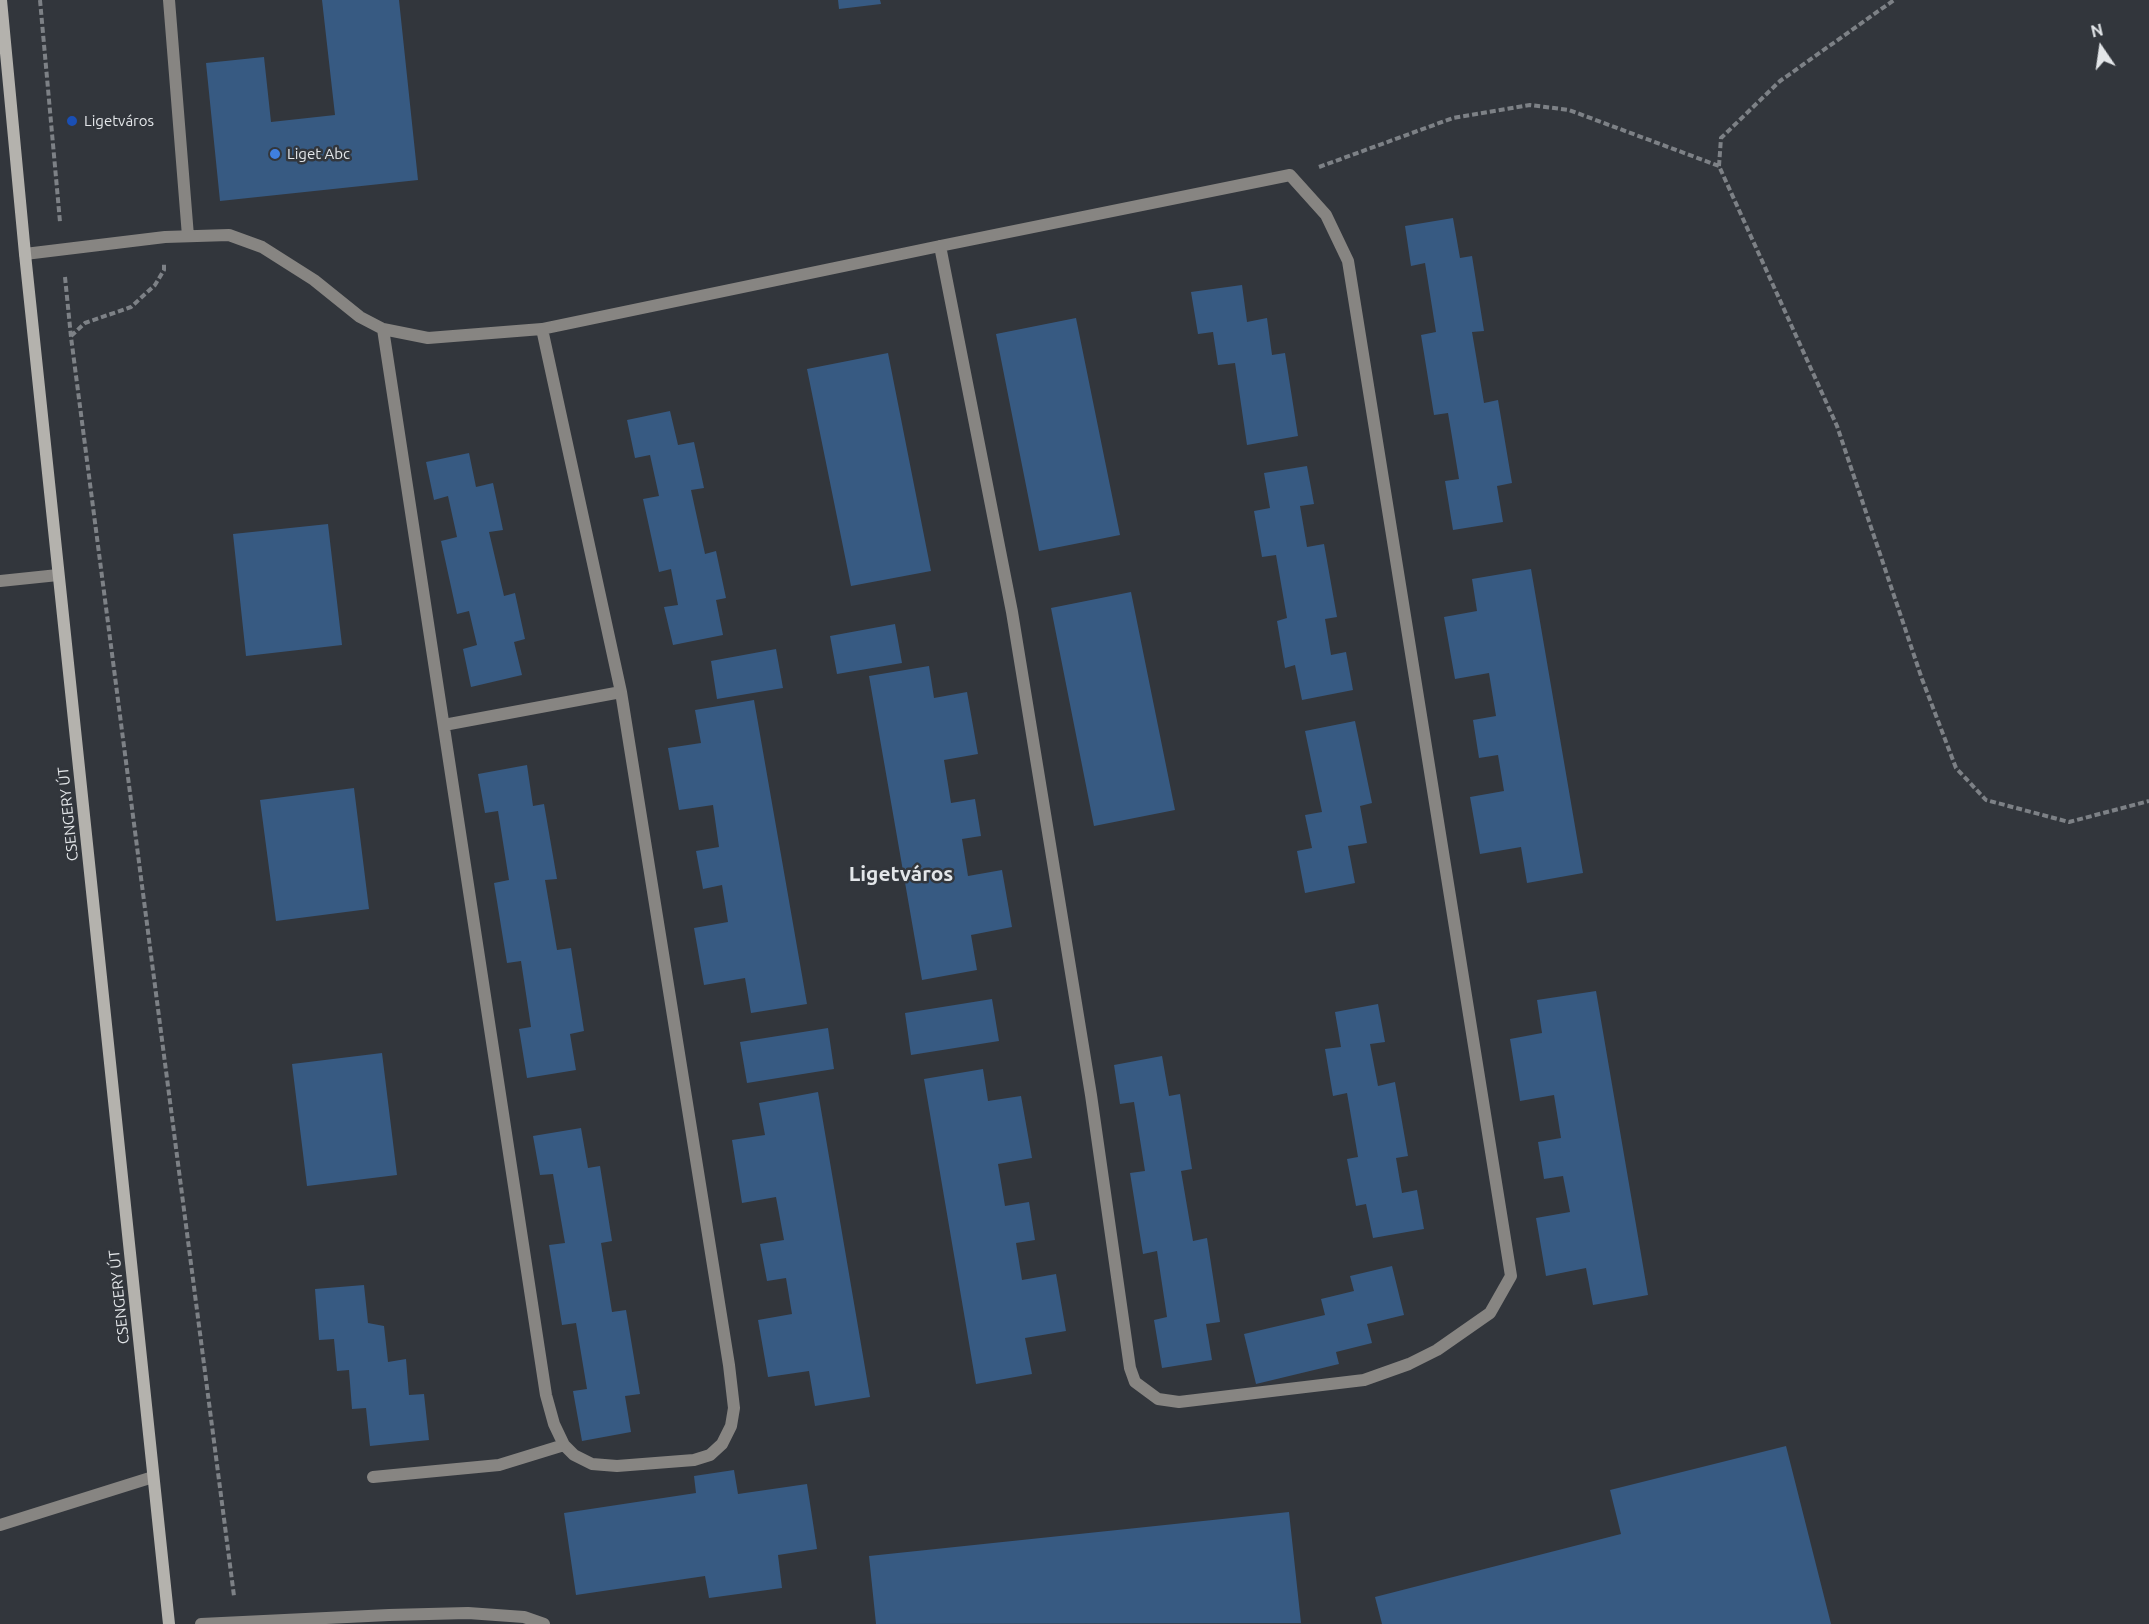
<!DOCTYPE html>
<html>
<head>
<meta charset="utf-8">
<style>
	body { margin:0 }
	#map { position:relative; width:2149px; height:1624px; overflow:hidden; background:#32363c; font-family:Ubuntu,sans-serif }
	canvas { display:block }
	.north { position:absolute; left:2071px; top:18px; width:60px; height:60px; -webkit-text-stroke:4px #32363c; paint-order:stroke; rotate:347deg; font-size:16px; font-weight:700; line-height:24px; text-align:center; color:#e3e6e9 }
	.north::after { content:''; display:block; margin:auto; width:21px; height:27px; background:#e3e6e9; clip-path:polygon(50% 0,100% 100%,50% 72%,0 100%) }
</style>
</head>
<body>
<div id="map">
<canvas width="2149" height="1624"></canvas>
<div class="north">N</div>
</div>
<script>
const ctx = document.querySelector('canvas').getContext('2d');
ctx.lineJoin = 'round';
function fillPath(path, color) {
  ctx.fillStyle = color;
  ctx.fill(path, 'evenodd');
}
function toPath(rows) {
  const path = new Path2D();
  for (const r of rows) {
    path.moveTo(r[0], r[1]);
    for (let i = 2; i < r.length; i += 2) path.lineTo(r[i], r[i + 1]);
  }
  return path;
}
function stroke(path, color, width, dash) {
  ctx.strokeStyle = color;
  ctx.lineWidth = width;
  ctx.lineCap = dash ? 'butt' : 'round';
  ctx.setLineDash(dash || []);
  ctx.stroke(path);
}
function label(font, color, halo, rows, align = 'center') {
  ctx.font = font + ' Ubuntu,sans-serif';
  ctx.lineWidth = 5;
  ctx.setLineDash([]);
  ctx.textBaseline = 'middle';
  ctx.strokeStyle = halo;
  ctx.fillStyle = color;
  for (const [text, x, y, turn = 0] of rows) {
    ctx.save();
    ctx.translate(x, y);
    ctx.rotate((+turn || 0) * Math.PI / 180);
    ctx.textAlign = isNaN(turn) ? turn : align;
    if (halo) ctx.strokeText(text, 0, 0);
    ctx.fillText(text, 0, 0);
    ctx.restore();
  }
}
const building = toPath([
	[322,0,399,0,418,180,220,201,206,63,264,57,271,122,335,115],
	[838,0,880,0,881,4,839,9],
	[1453,218,1460,258,1472,256,1484,331,1472,332,1484,403,1498,400,1512,483,1497,486,1503,522,1453,530,1445,481,1459,479,1448,413,1434,415,1421,335,1436,332,1425,263,1411,266,1405,226],
	[1242,285,1247,322,1267,318,1272,355,1285,353,1298,436,1247,445,1235,363,1218,365,1213,332,1198,334,1191,292],
	[1076,318,1120,535,1039,551,996,334],
	[888,353,931,571,851,586,807,369],
	[670,411,678,445,694,442,704,488,691,490,705,554,716,551,726,598,716,600,723,635,673,645,664,607,678,605,671,569,659,572,643,499,659,496,650,455,635,458,627,420],
	[469,453,476,487,493,483,503,530,489,532,504,596,515,593,525,639,514,642,522,675,471,687,463,649,477,645,469,611,457,614,441,541,457,537,448,496,434,500,426,462],
	[1307,466,1314,504,1300,506,1307,547,1324,544,1337,617,1325,619,1331,655,1346,652,1353,690,1302,700,1295,665,1285,668,1277,621,1287,618,1276,555,1262,557,1254,511,1270,508,1264,473],
	[328,524,342,645,246,656,233,534],
	[1531,569,1583,873,1527,883,1521,847,1480,854,1470,797,1504,791,1498,755,1479,758,1473,720,1496,716,1489,673,1455,679,1444,617,1477,611,1472,579],
	[1131,592,1175,810,1094,826,1051,608],
	[895,624,902,663,837,674,830,636],
	[776,649,783,688,717,699,711,661],
	[929,666,934,698,967,692,978,754,944,760,951,803,975,799,981,836,962,839,968,876,1002,870,1012,927,971,935,977,970,922,980,869,676],
	[754,700,807,1004,751,1013,745,978,704,985,694,928,728,922,722,885,703,889,696,851,719,847,713,805,679,810,668,748,701,743,695,710],
	[1355,721,1372,803,1360,806,1367,843,1348,846,1355,883,1305,893,1297,851,1312,848,1305,815,1322,812,1305,731],
	[527,765,533,806,544,804,557,879,545,880,557,950,571,948,584,1031,570,1034,576,1070,527,1078,519,1029,531,1027,521,961,507,963,494,883,509,880,498,811,485,813,478,774],
	[354,788,369,909,276,921,260,800],
	[1596,991,1648,1295,1593,1305,1586,1268,1546,1276,1536,1218,1570,1212,1563,1176,1544,1179,1538,1142,1561,1138,1554,1095,1520,1101,1510,1039,1542,1033,1537,1000],
	[992,999,999,1041,911,1055,905,1013],
	[1378,1004,1385,1042,1370,1044,1378,1086,1395,1082,1408,1156,1396,1158,1402,1193,1417,1190,1424,1229,1373,1238,1366,1204,1356,1206,1347,1159,1358,1157,1347,1093,1333,1096,1325,1049,1341,1047,1335,1012],
	[828,1028,834,1069,747,1083,740,1042],
	[382,1053,397,1175,307,1186,292,1064],
	[1162,1056,1169,1096,1180,1094,1192,1169,1181,1171,1193,1241,1207,1238,1220,1322,1206,1324,1212,1360,1162,1368,1154,1320,1167,1317,1157,1251,1143,1254,1130,1173,1145,1171,1134,1102,1120,1104,1114,1065],
	[983,1069,988,1101,1021,1096,1032,1158,998,1164,1005,1206,1029,1202,1035,1240,1016,1243,1022,1280,1056,1274,1066,1331,1025,1338,1032,1374,976,1384,924,1079],
	[818,1092,870,1397,815,1406,809,1371,768,1377,758,1320,792,1314,786,1278,767,1281,760,1244,784,1240,776,1197,742,1203,732,1140,765,1135,759,1103],
	[581,1128,588,1168,600,1166,612,1241,601,1243,612,1312,626,1310,640,1394,625,1396,631,1432,582,1441,573,1391,587,1389,576,1323,562,1325,549,1245,565,1243,553,1174,540,1175,533,1136],
	[1392,1266,1404,1315,1367,1324,1372,1343,1336,1352,1339,1364,1256,1384,1244,1334,1325,1315,1321,1299,1354,1291,1350,1276],
	[364,1285,368,1323,384,1326,388,1362,406,1359,409,1395,424,1394,429,1440,370,1446,366,1408,352,1409,349,1370,337,1371,334,1339,319,1340,315,1289],
	[1786,1446,1831,1624,1382,1624,1375,1597,1621,1534,1610,1490],
	[734,1470,738,1494,807,1484,817,1549,778,1555,782,1588,709,1598,705,1576,576,1595,564,1513,696,1493,694,1476],
	[1289,1512,1301,1623,876,1624,869,1556]
]);
const path = toPath([
	[40,0,60,222],
	[1719,166,1721,138,1780,81,1894,0],
	[1319,167,1453,118,1530,105,1569,110,1719,166,1837,426,1922,679,1956,768,1986,800,2069,822,2149,801],
	[65,277,71,337,234,1596],
	[71,336,85,323,131,307,155,285,164,270,164,264]
]);
const lane = toPath([
	[169,0,188,236],
	[25,254,165,237,229,235,262,247,314,280,360,317,383,329,428,338,542,329,940,246,1290,175,1326,215,1348,261,1511,1276,1490,1313,1437,1350,1409,1364,1364,1380,1179,1402,1158,1399,1135,1382,1130,1368,1091,1095,1012,612,940,246],
	[383,329,546,1395,554,1424,564,1445,574,1455,592,1464,617,1466,694,1460,710,1455,722,1444,731,1426,734,1408,729,1365,621,692,542,329],
	[0,581,58,575],
	[444,725,621,692],
	[373,1477,499,1465,564,1445],
	[0,1525,153,1477],
	[201,1624,389,1615,468,1613,524,1617,544,1624]
]);
const secondary = toPath([
	[1,0,25,254,169,1624]
]);
const markers = [
	[72,121,6,"#1a4fb4"],
	[275,154,6,"#3f7fe0"]
];
const poiNames = [
	["Ligetváros",84,121],
	["Liget Abc",287,154]
];
const streetNames = [
	["CSENGERY ÚT",68,814,-96],
	["CSENGERY ÚT",119,1297,-96]
];
const districtNames = [
	["Ligetváros",901,874]
];
fillPath(building, '#375a82');
stroke(path, '#7d8186', 4, [6, 3]);
stroke(lane, '#878582', 12);
stroke(secondary, '#b4b2ad', 12);
for (const [x, y, r, color] of markers) {
  const dot = new Path2D();
  dot.arc(x, y, r, 0, 2 * Math.PI);
  ctx.fillStyle = color;
  ctx.fill(dot);
  stroke(dot, '#32363c', 2);
}
label('15px', '#e3e6e9', '#32363c', poiNames, 'left');
label('15px', '#e3e6e9', '#32363c', streetNames);
label('bold 21px', '#e3e6e9', '#32363c', districtNames);
</script>
</body>
</html>
